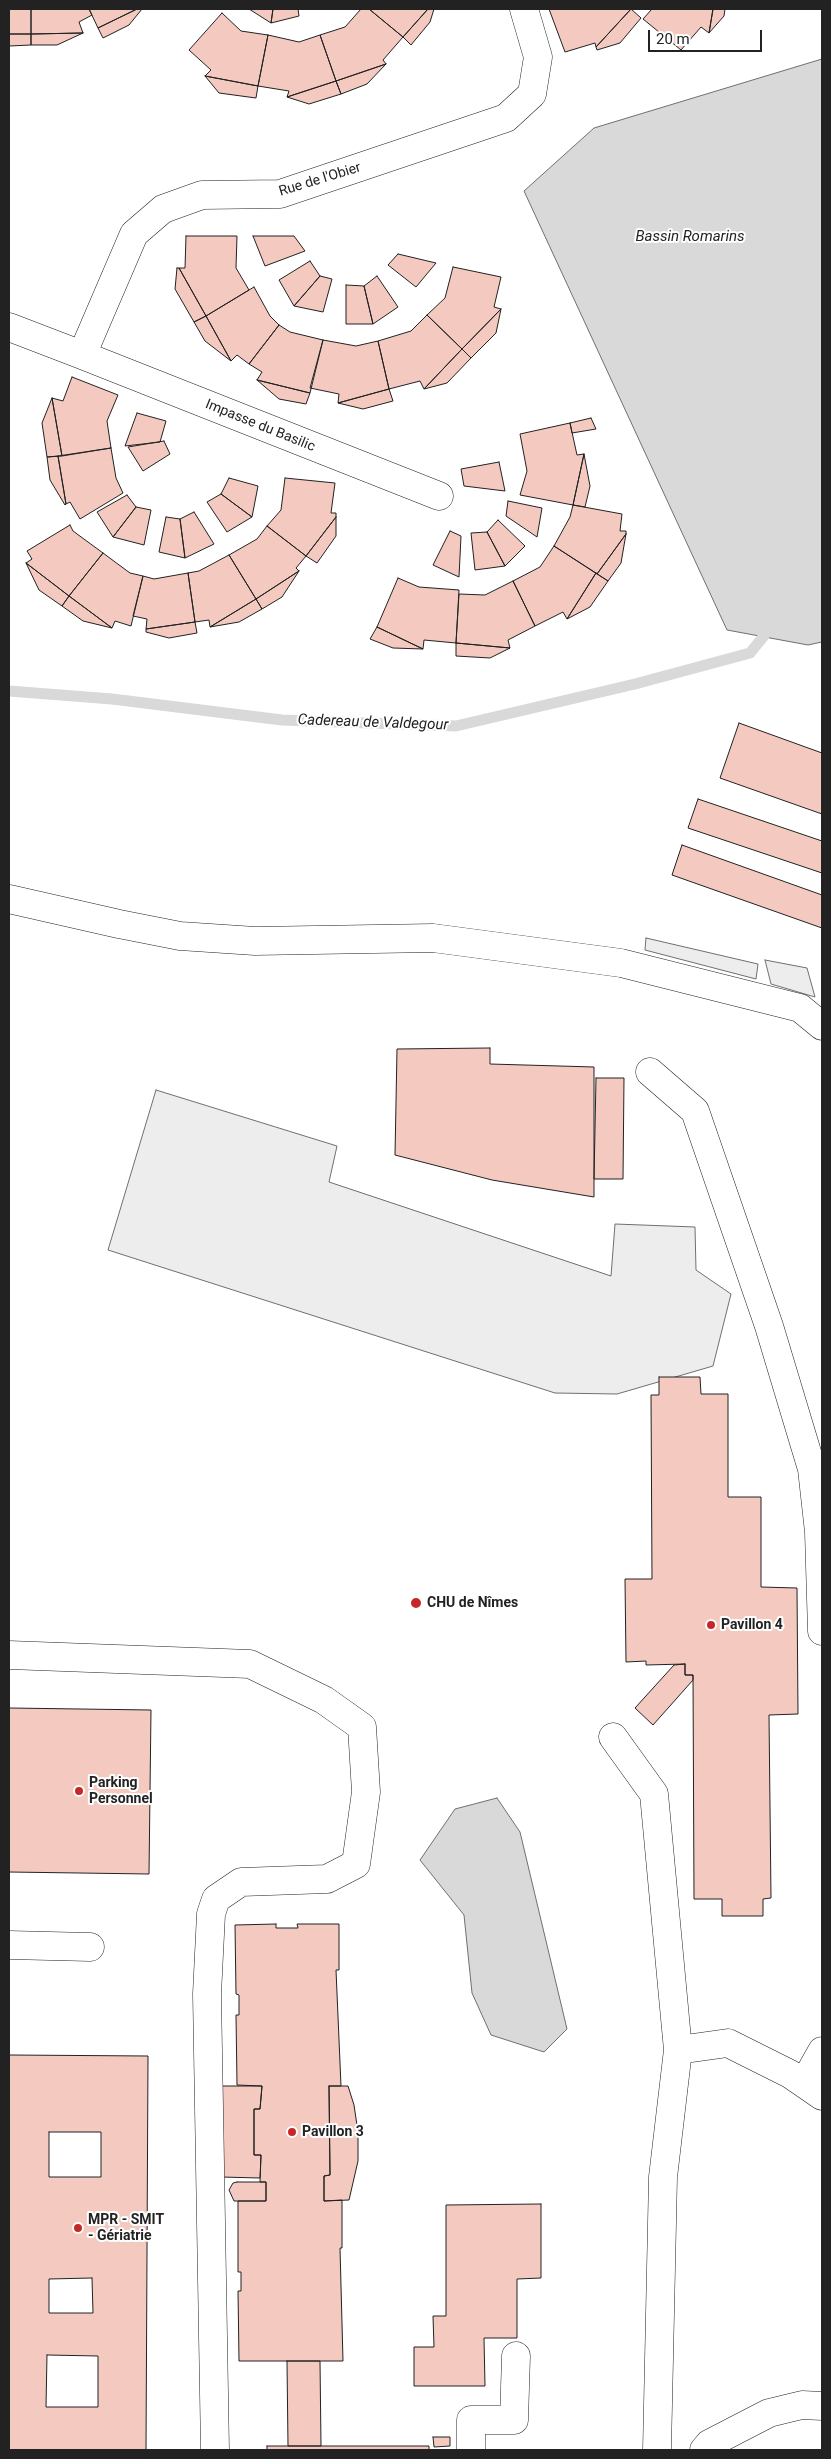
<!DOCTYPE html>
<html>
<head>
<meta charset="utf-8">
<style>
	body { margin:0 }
	#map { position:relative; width:831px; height:2459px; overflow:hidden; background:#fff; font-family:Roboto,sans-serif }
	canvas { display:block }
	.frame { position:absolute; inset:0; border:10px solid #222; pointer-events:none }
	.scale { position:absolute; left:648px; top:30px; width:114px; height:22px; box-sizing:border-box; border:2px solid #222; border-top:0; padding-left:6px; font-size:15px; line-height:18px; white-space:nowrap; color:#222; -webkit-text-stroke:4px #fff; paint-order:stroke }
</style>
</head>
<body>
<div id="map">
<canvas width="831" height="2459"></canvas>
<div class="frame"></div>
<div class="scale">20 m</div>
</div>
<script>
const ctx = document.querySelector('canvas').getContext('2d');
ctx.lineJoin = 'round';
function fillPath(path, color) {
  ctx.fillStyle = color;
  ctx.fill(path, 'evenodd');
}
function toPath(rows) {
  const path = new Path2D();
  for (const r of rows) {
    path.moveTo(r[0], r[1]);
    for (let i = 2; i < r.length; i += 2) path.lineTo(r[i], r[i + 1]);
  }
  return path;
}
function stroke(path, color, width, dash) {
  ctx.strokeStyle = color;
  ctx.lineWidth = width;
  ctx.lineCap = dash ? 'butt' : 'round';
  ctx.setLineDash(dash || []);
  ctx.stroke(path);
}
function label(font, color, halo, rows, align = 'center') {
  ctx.font = font + ' Roboto,sans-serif';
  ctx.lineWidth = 4;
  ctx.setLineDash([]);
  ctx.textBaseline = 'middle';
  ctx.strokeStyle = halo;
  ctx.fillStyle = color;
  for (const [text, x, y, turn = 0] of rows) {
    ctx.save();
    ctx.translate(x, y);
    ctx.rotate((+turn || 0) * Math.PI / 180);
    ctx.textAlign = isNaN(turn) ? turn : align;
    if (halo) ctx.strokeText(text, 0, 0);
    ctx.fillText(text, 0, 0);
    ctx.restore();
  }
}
const parking = toPath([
	[646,938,758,964,756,979,645,950,646,938],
	[765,960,807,968,815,997,771,984,765,960],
	[156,1090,337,1146,329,1182,611,1276,615,1224,695,1227,696,1270,731,1294,713,1366,617,1394,555,1393,108,1250,156,1090]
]);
const water = toPath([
	[822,59,822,642,808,645,727,630,524,191,594,128,822,59],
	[497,1798,520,1832,567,2029,544,2052,491,2035,472,1993,464,1915,420,1860,455,1809,497,1798]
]);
const stream = toPath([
	[9,691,112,699,282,720,456,726,635,684,750,653,763,637,771,623]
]);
const building = toPath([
	[9,9,31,9,31,34,9,34,9,9],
	[31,9,89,9,92,15,79,22,83,33,31,34,31,9],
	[89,9,137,9,98,28,89,9],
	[137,9,142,9,129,25,103,38,98,28,137,9],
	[249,9,273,9,271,23,249,9],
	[273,9,298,9,299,16,271,23,273,9],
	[361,9,369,9,403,37,383,60,386,64,336,81,320,35,345,27,361,9],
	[369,9,428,9,403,37,369,9],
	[428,9,434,9,430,22,411,45,403,37,428,9],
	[549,9,631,9,596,47,595,43,565,52,549,9],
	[631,9,641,18,620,43,597,50,596,47,631,9],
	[652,9,713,9,709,33,701,27,681,50,643,19,652,9],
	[713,9,725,9,724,16,709,33,713,9],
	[222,13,241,31,268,35,258,86,205,76,211,70,189,50,222,13],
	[83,33,57,45,31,45,31,34,83,33],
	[9,34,31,34,31,45,9,46,9,34],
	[268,35,299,42,320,35,336,81,287,97,289,91,258,86,268,35],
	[386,64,367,84,341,94,336,81,386,64],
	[205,76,258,86,256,98,219,93,205,76],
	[336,81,341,94,309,104,287,97,336,81],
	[186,236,237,236,236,268,249,290,206,316,179,268,185,268,186,236],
	[253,236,294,236,305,251,265,266,253,236],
	[398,254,436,263,416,287,388,265,398,254],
	[310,261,320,276,294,306,279,280,310,261],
	[453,267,501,277,494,307,501,309,462,349,427,315,445,298,453,267],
	[177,268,179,268,206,316,194,322,175,289,177,268],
	[320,276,332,279,323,312,294,306,320,276],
	[377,276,398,307,373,324,364,286,377,276],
	[346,285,364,286,373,324,346,324,346,285],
	[254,287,270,316,279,325,249,364,237,355,231,361,206,316,254,287],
	[501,309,496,333,471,358,462,349,501,309],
	[427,315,462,349,424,389,420,381,389,389,378,341,411,331,427,315],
	[206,316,231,361,205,341,194,322,206,316],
	[279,325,290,332,323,340,310,393,257,380,262,372,249,364,279,325],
	[323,340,356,346,378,341,389,389,338,403,339,394,310,388,323,340],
	[462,349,471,358,447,383,424,389,462,349],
	[72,377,118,395,107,421,111,448,62,456,52,398,63,401,72,377],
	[257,380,310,393,306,404,279,399,257,380],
	[389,389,393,401,363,409,338,403,389,389],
	[52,398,62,456,47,457,42,423,52,398],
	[137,413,166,421,160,442,125,446,137,413],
	[591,418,596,429,572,433,570,423,591,418],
	[570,423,577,455,584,454,573,505,520,495,527,471,520,434,570,423],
	[164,441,170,454,143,471,128,447,164,441],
	[111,448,116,478,123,493,80,519,70,502,66,504,58,456,111,448],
	[584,454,590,486,585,507,573,505,584,454],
	[58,456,66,504,65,505,50,480,47,457,58,456],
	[499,462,505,491,464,486,461,469,499,462],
	[229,478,258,486,252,517,221,494,229,478],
	[285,478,335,483,331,513,336,513,336,517,306,556,267,526,281,510,285,478],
	[221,494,252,517,227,532,207,502,221,494],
	[127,495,136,507,113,537,97,512,127,495],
	[508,501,542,508,537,537,506,516,508,501],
	[573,505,622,514,620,531,626,531,626,534,597,574,554,546,570,517,573,505],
	[136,507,151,510,144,545,113,537,136,507],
	[194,512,214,544,185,558,180,519,194,512],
	[166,517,180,519,185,558,159,552,166,517],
	[336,517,336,536,317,563,306,556,336,517],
	[498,520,525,546,505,566,487,532,498,520],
	[70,525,73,531,103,553,69,596,26,563,32,559,27,551,70,525],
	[267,526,306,556,296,568,299,571,256,599,229,555,257,539,267,526],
	[450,531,461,536,459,577,433,565,450,531],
	[487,532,505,566,475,570,471,533,487,532],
	[626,534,621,563,608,581,597,574,626,534],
	[554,546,596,573,567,619,563,612,535,626,513,581,540,567,554,546],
	[103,553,130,573,143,576,131,626,115,621,112,628,69,596,103,553],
	[229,555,256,599,210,627,209,620,195,622,188,573,199,571,229,555],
	[26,563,69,596,62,606,39,590,26,563],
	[299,571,282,597,262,609,256,599,299,571],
	[188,573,195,622,146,629,147,619,133,616,143,576,154,579,188,573],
	[596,573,608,581,590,607,567,619,596,573],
	[398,578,419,587,459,590,456,643,424,640,423,649,377,627,398,578],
	[513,581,535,626,508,640,510,648,456,643,459,594,485,595,513,581],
	[69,596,112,628,83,621,62,606,69,596],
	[256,599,262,609,239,622,210,627,256,599],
	[195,622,197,633,169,638,146,632,146,629,195,622],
	[377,627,423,649,393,648,370,639,377,627],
	[456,643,510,648,490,658,456,656,456,643],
	[739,723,822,753,822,814,720,778,739,723],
	[698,799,822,841,822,873,688,828,698,799],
	[682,845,822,895,822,928,672,875,682,845],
	[490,1048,490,1064,594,1067,594,1197,492,1180,395,1155,397,1049,490,1048],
	[596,1078,624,1078,623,1179,594,1179,596,1078],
	[659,1377,700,1377,701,1394,728,1394,728,1497,761,1497,761,1587,797,1588,798,1714,769,1715,771,1898,763,1899,763,1916,722,1916,722,1899,694,1899,693,1675,685,1675,685,1664,646,1665,646,1661,626,1662,625,1579,652,1579,651,1395,659,1395,659,1377],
	[685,1664,685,1675,693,1675,693,1680,653,1725,635,1708,674,1665,685,1664],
	[9,1708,151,1710,149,1874,9,1872,9,1708],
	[276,1924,276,1928,298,1928,297,1924,339,1924,339,1970,336,1970,341,2086,329,2086,330,2175,324,2176,324,2201,342,2200,342,2248,340,2248,343,2361,239,2361,238,2291,241,2291,241,2272,238,2272,238,2201,266,2201,266,2182,260,2182,261,2155,254,2155,254,2109,260,2109,262,2086,237,2085,236,2015,239,2015,239,1995,236,1994,235,1925,276,1924],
	[9,2055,148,2056,146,2450,9,2450,9,2055],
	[49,2132,101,2132,101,2177,49,2177,49,2132],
	[92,2278,93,2313,49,2313,49,2279,92,2278],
	[47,2355,98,2356,98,2407,46,2407,47,2355],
	[219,2086,262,2086,260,2109,254,2109,254,2155,261,2155,260,2178,221,2177,219,2086],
	[329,2086,348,2086,354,2105,358,2132,358,2161,349,2200,324,2201,324,2176,330,2175,329,2086],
	[237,2182,266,2182,266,2201,234,2201,229,2190,233,2183,237,2182],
	[541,2204,541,2278,517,2279,517,2338,484,2338,485,2386,414,2386,414,2347,434,2347,433,2316,446,2316,446,2205,541,2204],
	[287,2361,320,2361,321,2446,288,2446,287,2361],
	[433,2437,450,2437,450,2446,434,2447,433,2437],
	[267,2446,429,2446,429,2450,267,2450,267,2446]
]);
const minor = toPath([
	[9,327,82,355,134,234,163,209,202,195,280,194,506,118,532,94,538,57,524,9],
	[82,355,439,496],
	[9,899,119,924,180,936,255,941,433,938,621,963,800,1008,822,1026],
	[650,1072,695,1111,769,1326,812,1469,819,1532,822,1631],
	[9,1655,250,1664,324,1700,362,1727,366,1792,356,1864,327,1879,241,1882,216,1899,211,1914,207,1994,215,2450],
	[613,1737,654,1794,678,2050],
	[9,1945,90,1947],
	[804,2083,822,2051],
	[471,2450,471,2420,514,2420,516,2356],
	[657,2450,663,2177,678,2050,728,2043,790,2074,822,2096],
	[704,2450,709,2444,769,2413,802,2405,822,2406]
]);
const markers = [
	[416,1603,6,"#c62828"],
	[711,1625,5,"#c62828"],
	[79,1791,5,"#c62828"],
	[292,2132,5,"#c62828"],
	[78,2228,5,"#c62828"]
];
const streetNames = [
	["Rue de l'Obier",320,180,-17],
	["Impasse du Basilic",260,426,22]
];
const poiNames = [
	["CHU de Nîmes",427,1603],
	["Pavillon 4",721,1625],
	["Parking",89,1783],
	["Personnel",89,1799],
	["Pavillon 3",302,2132],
	["MPR - SMIT",88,2220],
	["- Gériatrie",88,2236]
];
const waterNames = [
	["Bassin Romarins",690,237],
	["Cadereau de Valdegour",373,723,2]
];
fillPath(parking, '#ededed');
stroke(parking, '#6f6f6f', 1);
fillPath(water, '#d9d9d9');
stroke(water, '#6f6f6f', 1);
stroke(stream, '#d9d9d9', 11);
fillPath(building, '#f3c9c0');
stroke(building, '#222', 1);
stroke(minor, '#222', 29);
stroke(minor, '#fff', 28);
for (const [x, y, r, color] of markers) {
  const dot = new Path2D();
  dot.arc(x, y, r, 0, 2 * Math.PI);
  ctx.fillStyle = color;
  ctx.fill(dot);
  stroke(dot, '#fff', 2);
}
label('14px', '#222', '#fff', streetNames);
label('bold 14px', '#222', '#fff', poiNames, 'left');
label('italic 15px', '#222', '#fff', waterNames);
</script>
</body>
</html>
